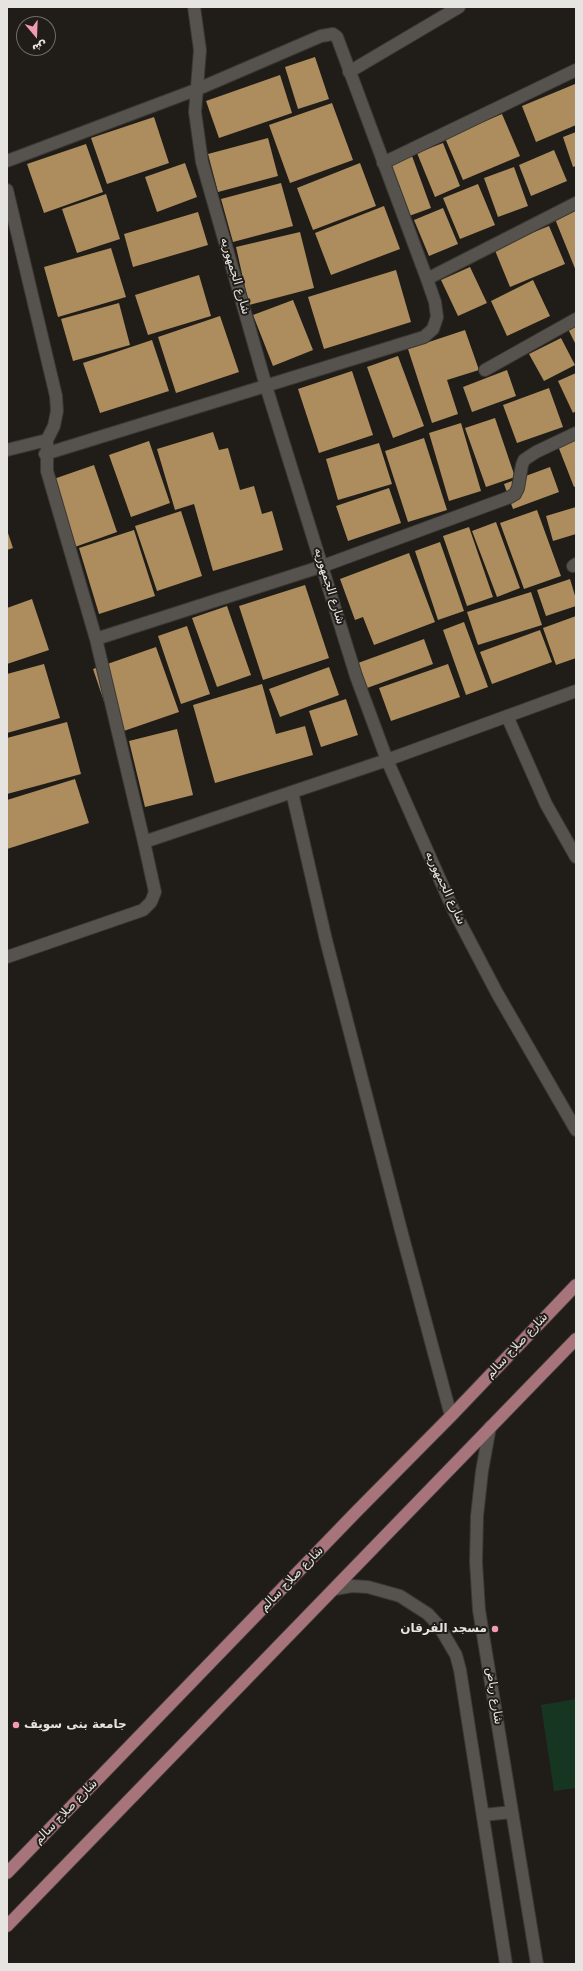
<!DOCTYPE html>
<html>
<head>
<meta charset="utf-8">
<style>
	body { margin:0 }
	#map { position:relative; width:583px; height:1971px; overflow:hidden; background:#201d19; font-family:"DejaVu Sans","Noto Naskh Arabic",sans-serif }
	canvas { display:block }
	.frame { position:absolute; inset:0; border:8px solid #e6e4e1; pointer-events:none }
	.north { position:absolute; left:16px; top:16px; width:40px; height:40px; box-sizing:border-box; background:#201d19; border:1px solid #6f6d69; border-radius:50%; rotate:161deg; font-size:11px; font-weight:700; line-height:16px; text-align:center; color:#e6e4e1 }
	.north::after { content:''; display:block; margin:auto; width:14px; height:18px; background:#f19ab2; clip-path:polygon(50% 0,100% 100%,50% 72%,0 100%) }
</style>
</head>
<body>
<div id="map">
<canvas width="583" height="1971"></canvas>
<div class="frame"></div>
<div class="north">ش</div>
</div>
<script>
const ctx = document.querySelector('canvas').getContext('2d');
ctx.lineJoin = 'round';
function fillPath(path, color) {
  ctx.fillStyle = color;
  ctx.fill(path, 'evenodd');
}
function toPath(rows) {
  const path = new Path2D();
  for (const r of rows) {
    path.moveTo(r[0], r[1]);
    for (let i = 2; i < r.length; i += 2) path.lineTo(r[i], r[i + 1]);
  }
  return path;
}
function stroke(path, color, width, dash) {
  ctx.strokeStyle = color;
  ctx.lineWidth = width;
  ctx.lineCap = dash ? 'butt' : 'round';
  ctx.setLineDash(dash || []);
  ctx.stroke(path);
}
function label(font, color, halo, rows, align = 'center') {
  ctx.font = font + ' "DejaVu Sans","Noto Naskh Arabic",sans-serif';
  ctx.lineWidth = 4;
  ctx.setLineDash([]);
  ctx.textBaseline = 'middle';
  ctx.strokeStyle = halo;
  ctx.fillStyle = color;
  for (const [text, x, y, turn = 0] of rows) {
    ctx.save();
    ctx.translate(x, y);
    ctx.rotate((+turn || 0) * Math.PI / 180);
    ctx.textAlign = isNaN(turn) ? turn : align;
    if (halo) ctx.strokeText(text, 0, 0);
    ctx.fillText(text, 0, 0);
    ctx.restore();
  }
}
const green = toPath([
	[576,1699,576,1788,554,1791,541,1705]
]);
const building = toPath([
	[315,57,329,99,298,109,285,67],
	[280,75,292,113,219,138,206,101],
	[575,84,576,125,536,142,522,106],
	[332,103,353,160,290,183,269,125],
	[502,114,520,156,463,180,445,138],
	[154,117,169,163,107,184,91,138],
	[576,132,576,166,573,167,563,137],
	[268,138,278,176,218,192,208,154],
	[443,143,460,186,435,197,417,153],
	[86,144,103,192,44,213,27,164],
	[554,150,567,181,531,196,519,165],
	[412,156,431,208,409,216,390,164],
	[185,163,197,197,157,212,145,177],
	[360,163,376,206,313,230,297,188],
	[514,167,528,206,498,217,484,178],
	[281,183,293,226,233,242,221,199],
	[478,184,495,225,460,239,443,198],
	[106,194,120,239,77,253,62,209],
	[384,206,400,249,331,275,315,233],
	[443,208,458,244,429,256,414,220],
	[576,210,576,271,555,219],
	[198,212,208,245,133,267,124,234],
	[549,226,565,264,510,287,494,248],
	[300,232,314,288,249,305,236,247],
	[111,248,126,297,58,317,44,267],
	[470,267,487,303,458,316,441,280],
	[396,270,411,322,324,349,308,297],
	[199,275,211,316,148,335,135,295],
	[533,280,550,316,507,336,491,301],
	[293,300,313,350,273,366,253,315],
	[119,303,130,345,73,361,61,319],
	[220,316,239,372,176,393,158,337],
	[576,323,576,345,567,327],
	[465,330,479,370,447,380,458,414,432,423,408,349],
	[561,338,575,365,544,381,529,354],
	[152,340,169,391,100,413,83,363],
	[398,356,424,426,393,438,367,367],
	[507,370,516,396,472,412,463,387],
	[352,371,373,435,319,453,298,389],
	[576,373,576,411,573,413,558,381],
	[549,388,563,427,517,443,503,405],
	[495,418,515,477,486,487,465,428],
	[461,423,481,491,449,501,429,433],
	[213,432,219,450,228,448,240,490,254,486,262,514,272,511,283,550,213,571,194,504,175,510,157,449],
	[424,438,447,510,408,522,385,451],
	[576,439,576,486,574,487,558,446],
	[149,441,170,503,131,517,109,455],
	[379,443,392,484,338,500,326,459],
	[94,465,117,532,72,548,48,481],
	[550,467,559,492,513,509,504,484],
	[389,488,401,523,348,541,336,506],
	[576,507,576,534,553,541,546,516],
	[537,510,561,576,524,589,500,523],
	[181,511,202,576,157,591,135,526],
	[496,522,520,588,497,597,472,531],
	[469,527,493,597,467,606,443,536],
	[7,530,13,548,7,550],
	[134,530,155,596,99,614,79,548],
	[440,542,464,611,438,620,415,551],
	[409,553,435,622,374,645,363,617,355,620,340,579],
	[570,579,576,599,576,606,546,616,537,590],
	[305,585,329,658,263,680,239,606],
	[531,592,542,625,478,645,467,612],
	[32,599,49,650,7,664,7,608],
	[227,606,251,675,217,687,192,618],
	[576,616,576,658,556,665,543,628],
	[464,622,488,687,466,695,443,630],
	[187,626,210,694,181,704,158,636],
	[540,630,552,662,492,684,480,652],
	[424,639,433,664,367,688,358,663],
	[156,647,179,712,115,734,93,669],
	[44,664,60,718,7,733,7,674],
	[448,664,460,697,391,721,379,688],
	[329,667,339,695,280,717,269,689],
	[262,684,276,734,305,726,313,755,215,783,193,705],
	[346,699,358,735,321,747,309,711],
	[67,722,81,774,7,794,7,738],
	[177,729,193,795,145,807,129,741],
	[75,779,89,823,7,849,7,800]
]);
const minor = toPath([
	[194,7,200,50,195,112,202,162,266,386,356,676,387,760,453,909,497,993,576,1130],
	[349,72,459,7],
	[7,161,198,89,321,36,333,34,337,37,427,279,435,302,437,317,433,329,424,337,45,454],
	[383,163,576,70],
	[7,190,56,396,57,411,54,426,47,440,47,471,96,639,144,842,155,892,151,902,143,910,7,957],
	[427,279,576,203],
	[485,370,576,319],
	[7,450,47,440],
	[573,566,576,564],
	[96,639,323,566,510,497,515,494,518,488,522,465,524,460,536,452,576,433],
	[507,716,546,804,576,857],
	[292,792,326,940,402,1234,451,1416],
	[144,842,387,760,576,691],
	[490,1427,482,1471,477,1516,476,1562,479,1610,537,1964],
	[335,1589,352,1586,368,1587,400,1596,428,1614,439,1626,456,1655,460,1670,506,1964],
	[483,1815,512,1812]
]);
const major = toPath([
	[7,1873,357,1511,451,1416,576,1285],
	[7,1926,576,1339]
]);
const markers = [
	[495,1629,4,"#f19ab2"],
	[16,1725,4,"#f19ab2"]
];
const streetNames = [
	["شارع الجمهوريه",235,276,74],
	["شارع الجمهوريه",329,586,73],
	["شارع الجمهوريه",445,888,65],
	["شارع صلاح سالم",517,1346,-47],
	["شارع صلاح سالم",292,1579,-46],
	["شارع رياض",494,1696,81],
	["شارع صلاح سالم",66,1812,-46]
];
const poiNames = [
	["مسجد الفرقان",487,1629],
	["جامعة بنى سويف",24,1725,"left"]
];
fillPath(green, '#173622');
fillPath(building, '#ad8d5d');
stroke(minor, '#3a3835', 14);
stroke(major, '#3a3835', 14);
stroke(minor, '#56524d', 12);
stroke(major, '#a8747c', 12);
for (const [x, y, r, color] of markers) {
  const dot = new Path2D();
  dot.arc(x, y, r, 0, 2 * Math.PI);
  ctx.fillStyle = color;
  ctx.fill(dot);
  stroke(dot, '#201d19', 1.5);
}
label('12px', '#e6e4e1', '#201d19', streetNames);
label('bold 12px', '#e6e4e1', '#201d19', poiNames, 'right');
</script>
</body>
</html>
